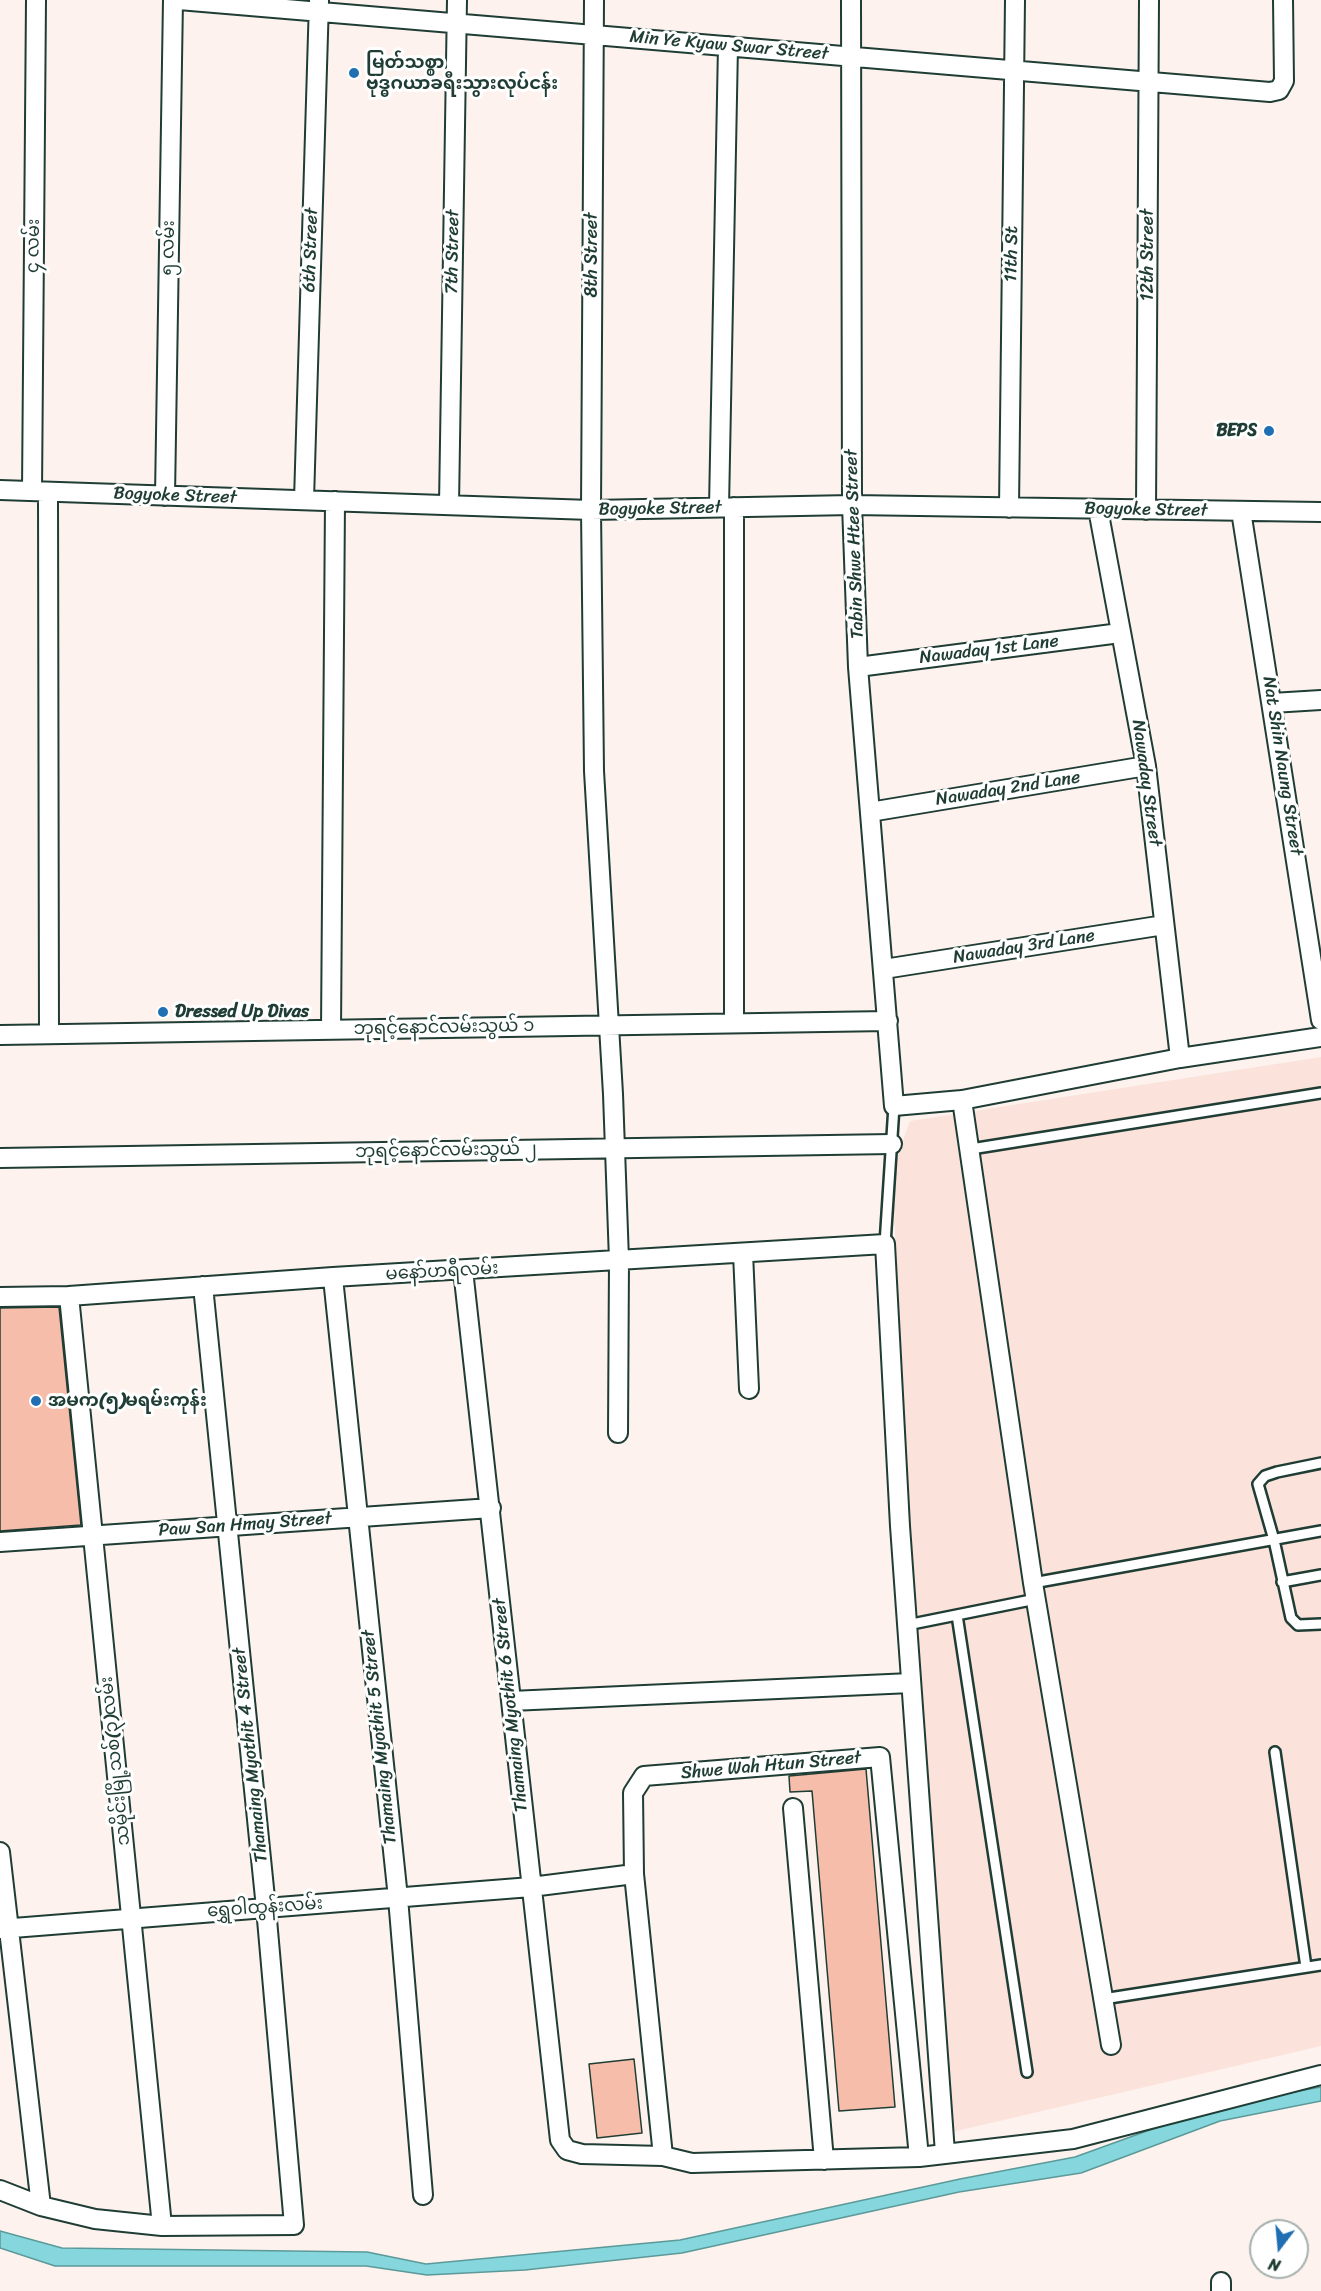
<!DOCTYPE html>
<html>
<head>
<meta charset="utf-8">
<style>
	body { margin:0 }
	#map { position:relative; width:1321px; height:2291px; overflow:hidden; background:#fdf2ee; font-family:Sriracha,sans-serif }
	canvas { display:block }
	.north { position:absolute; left:1249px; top:2219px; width:60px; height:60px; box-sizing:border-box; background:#fff; border:2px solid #a5b1ae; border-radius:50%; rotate:196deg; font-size:16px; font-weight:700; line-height:24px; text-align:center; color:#1f3d34 }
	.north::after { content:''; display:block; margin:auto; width:21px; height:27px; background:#1f6fb2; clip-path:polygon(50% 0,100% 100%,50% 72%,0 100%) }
</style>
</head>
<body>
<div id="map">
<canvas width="1321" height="2291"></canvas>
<div class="north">N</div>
</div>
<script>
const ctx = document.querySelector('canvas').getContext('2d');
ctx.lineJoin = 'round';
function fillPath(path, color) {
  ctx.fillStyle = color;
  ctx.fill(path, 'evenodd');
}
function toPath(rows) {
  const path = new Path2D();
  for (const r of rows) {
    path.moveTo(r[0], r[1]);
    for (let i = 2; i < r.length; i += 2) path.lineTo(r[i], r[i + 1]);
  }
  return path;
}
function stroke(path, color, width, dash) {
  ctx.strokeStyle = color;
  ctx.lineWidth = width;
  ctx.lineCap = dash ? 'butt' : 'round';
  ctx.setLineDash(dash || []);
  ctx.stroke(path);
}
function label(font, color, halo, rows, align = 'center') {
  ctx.font = font + ' Sriracha,"Noto Sans Myanmar",sans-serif';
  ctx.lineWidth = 6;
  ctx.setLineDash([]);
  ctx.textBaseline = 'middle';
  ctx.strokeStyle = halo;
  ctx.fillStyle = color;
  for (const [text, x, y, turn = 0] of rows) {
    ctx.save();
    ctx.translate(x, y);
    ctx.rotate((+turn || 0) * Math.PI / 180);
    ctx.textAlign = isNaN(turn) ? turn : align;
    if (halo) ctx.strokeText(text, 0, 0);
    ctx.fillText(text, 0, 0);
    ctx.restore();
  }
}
const built = toPath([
	[1321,1057,1321,2046,939,2135,892,1171,910,1121]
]);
const water = toPath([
	[1321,2087,1321,2101,1220,2121,1081,2173,959,2192,682,2253,525,2270,427,2275,366,2266,55,2266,0,2248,0,2231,62,2248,367,2252,426,2264,680,2240,960,2179,1075,2157,1216,2106,1321,2087]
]);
const building = toPath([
	[59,1307,81,1525,0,1531,0,1308,59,1307],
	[866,1769,895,2107,839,2111,812,1791,790,1792,789,1776,866,1769],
	[634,2059,642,2133,597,2138,589,2064,634,2059]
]);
const lane = toPath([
	[971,1149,1321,1093],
	[885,1244,894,1106],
	[1321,1463,1277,1472,1265,1476,1258,1484,1274,1540,1291,1618,1298,1625,1321,1624],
	[1282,1582,1321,1575],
	[1033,1583,1321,1531],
	[957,1615,1027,2072],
	[907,1625,1036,1599],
	[1275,1752,1306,1967],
	[1103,1999,1321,1965]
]);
const street = toPath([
	[179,0,1270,92,1279,90,1284,81,1283,0],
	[594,0,591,510,594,771,613,1094,619,1260,618,1433],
	[851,0,852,505,858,667,894,1106,962,1100,1180,1058,1321,1037],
	[0,490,591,510,852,505,1321,512],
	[32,491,36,0],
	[48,492,49,1034],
	[165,496,173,0],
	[304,500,319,1],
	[449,505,457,0],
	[719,507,728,46],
	[1009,508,1015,0],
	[1098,509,1146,766,1180,1058],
	[1146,510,1149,0],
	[1241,511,1321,1020],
	[858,667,1120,633],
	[1272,703,1321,700],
	[870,812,1146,766],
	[884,969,1164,925],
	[734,1023,734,507],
	[331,1030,335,501],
	[0,1035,888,1021],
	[962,1100,1033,1583,1111,2045],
	[0,1158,892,1144],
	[743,1253,749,1389],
	[463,1270,560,2140,567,2150,582,2154,663,2156],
	[333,1278,398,1898,423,2195],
	[69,1296,162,2226],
	[0,1297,69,1296,333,1277,885,1244,900,1526,945,2153],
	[0,1542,491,1508],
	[511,1701,911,1683],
	[793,1808,824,2160],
	[0,1852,41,2206],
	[0,1929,531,1887,634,1874],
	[919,2157,880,1757,644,1776,633,1793,634,1874,663,2156,692,2163,919,2157,1073,2139,1321,2075],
	[0,2190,41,2206,95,2219,162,2226,294,2225,266,1908,203,1286],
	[1221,2291,1221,2282]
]);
const markers = [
	[354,73,6,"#1f6fb2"],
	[1269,431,6,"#1f6fb2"],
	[163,1012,6,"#1f6fb2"],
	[36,1401,6,"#1f6fb2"]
];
const streetNames = [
	["Min Ye Kyaw Swar Street",729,46,5],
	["၄ လမ်း",34,246,-89],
	["၅ လမ်း",169,248,-89],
	["6th Street",311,250,-88],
	["7th Street",453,252,-89],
	["11th St",1012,254,-89],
	["8th Street",592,255,-90],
	["12th Street",1148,255,-90],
	["Bogyoke Street",175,496,2],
	["Bogyoke Street",660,509,-1],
	["Bogyoke Street",1146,510,1],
	["Tabin Shwe Htee Street",855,544,-92],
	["Nawaday 1st Lane",989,650,-7],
	["Nat Shin Naung Street",1282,766,81],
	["Nawaday Street",1146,783,82],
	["Nawaday 2nd Lane",1008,789,-9],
	["Nawaday 3rd Lane",1024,947,-9],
	["ဘုရင့်နောင်လမ်းသွယ် ၁",444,1028,-1],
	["ဘုရင့်နောင်လမ်းသွယ် ၂",446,1151,-1],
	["မနော်ဟရီလမ်း",442,1272,-3],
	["Paw San Hmay Street",245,1525,-4],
	["Thamaing Myothit 6 Street",511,1705,-96],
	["Thamaing Myothit 5 Street",380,1737,-96],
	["Thamaing Myothit 4 Street",251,1755,-96],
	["သမိုင်းမြို့သစ်(၃)လမ်း",116,1761,-96],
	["Shwe Wah Htun Street",771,1766,-5],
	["ရွှေဝါထွန်းလမ်း",265,1908,-4]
];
const poiNames = [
	["မြတ်သစ္စာ",366,63],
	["ဗုဒ္ဓဂယာခရီးသွားလုပ်ငန်း",366,84],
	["BEPS",1257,431,"right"],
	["Dressed Up Divas",175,1012],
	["အမက(၅)မရမ်းကုန်း",48,1401]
];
fillPath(built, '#fbe2da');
fillPath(water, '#85d6dd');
stroke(water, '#5c9999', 1.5);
fillPath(building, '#f6beaa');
stroke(building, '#1f3d34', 1.5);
stroke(lane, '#1f3d34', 14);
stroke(street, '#1f3d34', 22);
stroke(lane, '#fff', 9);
stroke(street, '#fff', 18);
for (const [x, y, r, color] of markers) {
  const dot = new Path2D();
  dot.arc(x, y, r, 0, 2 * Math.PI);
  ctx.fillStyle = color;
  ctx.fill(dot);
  stroke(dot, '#fff', 2);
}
label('18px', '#1f3d34', '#fff', streetNames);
label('bold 18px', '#1f3d34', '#fff', poiNames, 'left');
</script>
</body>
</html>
